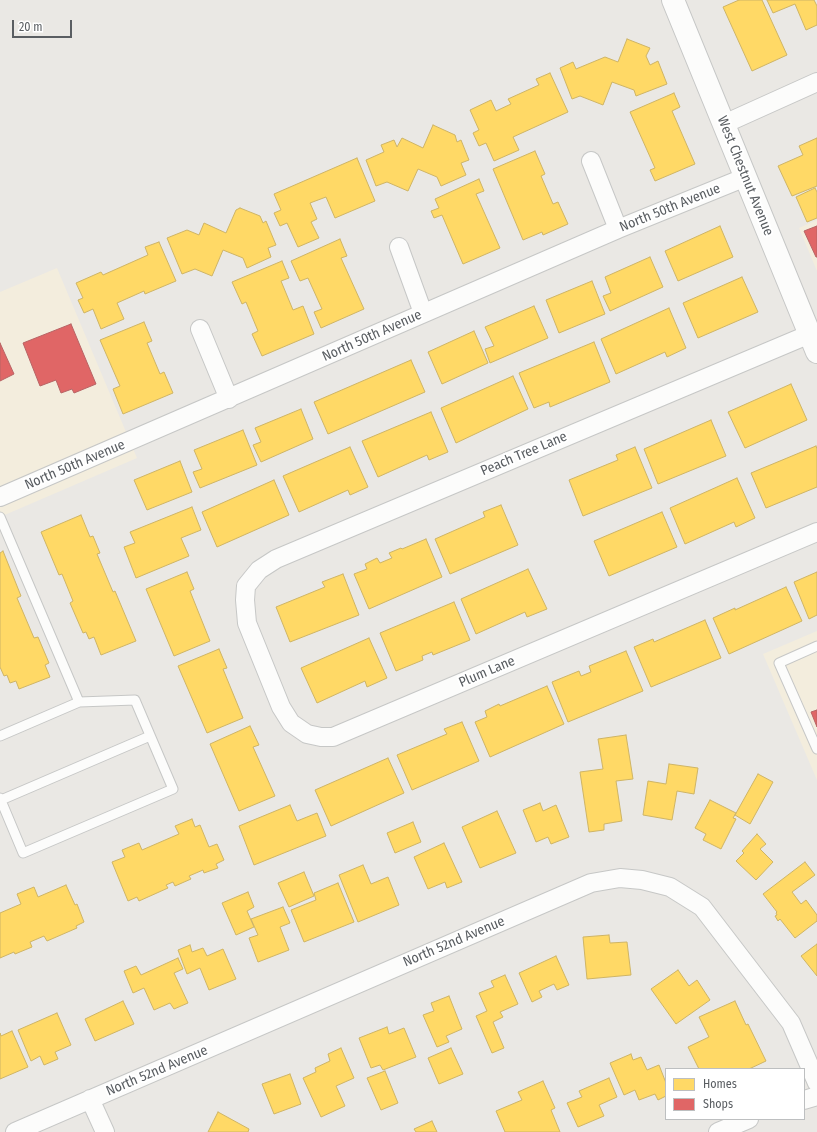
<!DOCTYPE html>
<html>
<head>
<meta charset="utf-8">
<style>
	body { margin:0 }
	#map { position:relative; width:817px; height:1132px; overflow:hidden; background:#eae8e4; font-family:"Fira Sans Condensed",sans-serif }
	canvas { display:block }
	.legend { position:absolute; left:665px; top:1068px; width:140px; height:52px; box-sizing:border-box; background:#fff; border:1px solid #bdbfc0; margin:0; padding:5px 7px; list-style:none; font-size:12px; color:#5a5e62 }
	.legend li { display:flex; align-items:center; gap:8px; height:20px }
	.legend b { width:20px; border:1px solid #bdbfc0 }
	.scale { position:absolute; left:12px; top:20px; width:60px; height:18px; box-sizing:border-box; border:2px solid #5a5e62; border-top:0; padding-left:5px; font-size:12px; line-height:14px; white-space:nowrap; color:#5a5e62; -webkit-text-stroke:3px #fff; paint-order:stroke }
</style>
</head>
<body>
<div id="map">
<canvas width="817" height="1132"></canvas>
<ul class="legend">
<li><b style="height:11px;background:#ffd966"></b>Homes</li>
<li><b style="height:11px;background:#e06666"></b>Shops</li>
</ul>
<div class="scale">20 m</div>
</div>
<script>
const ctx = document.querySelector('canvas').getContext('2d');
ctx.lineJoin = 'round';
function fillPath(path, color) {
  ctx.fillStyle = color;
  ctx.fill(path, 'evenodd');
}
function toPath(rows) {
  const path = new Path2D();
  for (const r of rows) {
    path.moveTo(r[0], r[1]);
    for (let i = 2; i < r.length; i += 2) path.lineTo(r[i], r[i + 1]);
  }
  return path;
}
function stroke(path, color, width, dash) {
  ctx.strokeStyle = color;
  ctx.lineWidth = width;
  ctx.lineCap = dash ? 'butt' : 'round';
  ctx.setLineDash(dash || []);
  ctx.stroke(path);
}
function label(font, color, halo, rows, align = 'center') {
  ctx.font = font + ' "Fira Sans Condensed",sans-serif';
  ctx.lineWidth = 4;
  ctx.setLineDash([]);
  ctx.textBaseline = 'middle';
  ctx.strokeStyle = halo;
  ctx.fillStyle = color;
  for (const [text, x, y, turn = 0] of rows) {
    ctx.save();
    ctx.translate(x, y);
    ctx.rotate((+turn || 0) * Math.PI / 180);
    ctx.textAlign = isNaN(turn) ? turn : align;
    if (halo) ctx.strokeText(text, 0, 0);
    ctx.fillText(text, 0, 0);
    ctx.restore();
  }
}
const commercial = toPath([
	[817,220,817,271,799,228],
	[57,268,137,458,0,517,0,292],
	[817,631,817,780,763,654]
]);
const homes = toPath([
	[739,0,762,0,787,55,752,71,723,7,739,0],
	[767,0,814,0,817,6,817,25,806,30,795,4,773,13,767,0],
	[627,39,650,48,646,56,650,65,658,61,667,84,636,96,634,90,612,82,603,105,580,96,572,99,560,68,573,62,576,69,605,57,618,62,627,39],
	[550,73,568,112,513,137,519,150,494,161,486,143,479,146,473,133,479,130,470,110,491,100,496,111,511,104,508,99,539,85,536,79,550,73],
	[674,93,680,107,672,111,695,164,655,181,650,170,655,168,630,112,674,93],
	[433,125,455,135,457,142,461,140,469,160,461,163,466,175,441,186,437,177,418,169,408,191,387,182,376,186,366,160,384,152,381,145,394,140,397,147,402,138,423,148,433,125],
	[817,138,817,186,792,196,778,166,803,155,799,146,817,138],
	[535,151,545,174,541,176,553,204,558,202,568,224,543,235,542,232,523,240,493,169,535,151],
	[357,158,375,201,335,218,326,197,310,203,317,219,311,222,319,238,298,247,287,223,280,226,274,213,281,210,274,194,357,158],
	[479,179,484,191,476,194,500,248,463,264,442,215,434,218,431,211,439,208,435,199,479,179],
	[815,188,817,192,817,218,807,222,796,197,815,188],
	[240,208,260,216,263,223,266,221,276,245,268,248,271,257,247,268,243,258,223,250,212,276,195,269,182,274,167,238,187,230,199,235,204,223,226,233,236,210,240,208],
	[720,226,733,257,678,281,665,251,720,226],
	[340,239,347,256,341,258,364,309,321,328,314,312,322,309,308,278,300,281,291,261,340,239],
	[159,242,176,281,145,294,144,291,117,303,124,319,101,329,93,309,84,313,78,300,83,298,76,283,101,272,103,275,148,255,145,247,159,242],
	[650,257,663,287,610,311,603,296,611,293,605,277,650,257],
	[282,261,289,278,281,281,293,310,303,306,314,334,262,356,252,334,258,331,246,302,242,304,232,282,282,261],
	[742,277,758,312,698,338,683,303,742,277],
	[592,281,605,314,559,333,546,300,592,281],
	[534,306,548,338,490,363,485,349,494,346,485,327,534,306],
	[669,308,686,348,667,357,665,352,616,374,601,339,669,308],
	[144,322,152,341,147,343,160,374,164,372,173,393,123,414,113,389,120,386,100,340,144,322],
	[474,331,488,363,442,384,428,352,474,331],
	[594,342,610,382,550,407,549,402,534,408,519,373,594,342],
	[411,360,425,392,328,434,314,402,411,360],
	[513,376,528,409,456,443,441,408,513,376],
	[791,384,807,420,745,448,728,412,791,384],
	[301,409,313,439,261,462,253,445,261,442,255,428,301,409],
	[431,412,448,452,429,460,427,455,378,477,362,441,431,412],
	[711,420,726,456,658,484,644,449,711,420],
	[243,430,257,465,200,488,193,472,202,469,194,450,243,430],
	[816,446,817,449,817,487,766,508,751,473,816,446],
	[350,447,368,487,350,495,348,490,299,512,283,476,350,447],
	[635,447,652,488,583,516,569,480,618,460,616,455,635,447],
	[180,461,192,492,147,510,134,480,180,461],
	[737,478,755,518,736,527,734,522,685,544,670,508,737,478],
	[274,480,289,515,217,547,202,512,274,480],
	[501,505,518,545,450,574,435,539,485,517,483,512,501,505],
	[192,507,201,530,181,538,189,556,136,578,124,547,135,543,130,532,192,507],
	[662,512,677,547,609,576,594,541,662,512],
	[81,515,90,537,93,536,100,553,97,554,113,592,115,591,136,641,101,655,94,637,89,639,86,632,83,633,70,603,73,601,62,574,59,575,41,532,81,515],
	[426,539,442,577,369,609,354,574,367,569,365,564,377,558,380,563,392,558,389,553,401,548,402,549,426,539],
	[3,551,21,596,17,598,34,638,38,637,49,663,45,665,50,677,19,689,16,681,10,683,7,675,4,676,0,667,0,553,3,551],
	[528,569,547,609,527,617,525,612,476,634,461,599,528,569],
	[187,572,194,589,190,591,210,641,174,656,146,589,187,572],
	[817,572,817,615,809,619,794,582,817,572],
	[343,574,359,615,290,642,276,607,325,587,322,582,343,574],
	[786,587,802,621,729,654,713,618,735,608,735,610,786,587],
	[454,602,470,640,433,655,432,652,422,656,423,660,396,671,380,633,454,602],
	[705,620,721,658,651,687,634,647,653,639,654,642,705,620],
	[369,638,387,678,367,687,365,681,317,703,301,668,369,638],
	[219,649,227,668,223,669,243,718,207,733,178,666,219,649],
	[626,651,643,691,568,722,552,682,579,671,581,676,591,672,589,666,626,651],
	[547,686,564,724,490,757,475,722,487,717,485,711,499,704,500,706,547,686],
	[462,722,479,761,412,790,397,755,447,734,444,729,462,722],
	[250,726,259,745,253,747,275,796,239,811,210,744,250,726],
	[626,735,633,779,616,781,622,821,604,824,604,830,589,832,580,772,603,769,598,739,626,735],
	[388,758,404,793,331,826,315,790,388,758],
	[669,764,698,768,694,794,677,791,672,820,643,815,648,781,666,784,669,764],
	[758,774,773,782,750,824,735,815,758,774],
	[710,800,736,813,733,818,736,819,721,849,703,840,706,834,695,828,710,800],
	[540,803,543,811,556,805,569,837,551,844,548,837,536,842,523,810,540,803],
	[290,805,297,821,317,813,326,836,254,865,239,826,290,805],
	[497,811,516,853,480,868,462,827,497,811],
	[192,819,195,827,200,825,209,847,217,844,224,860,216,864,218,868,204,873,203,870,189,876,191,879,175,886,173,882,166,885,168,888,139,901,137,897,128,901,112,862,125,857,122,850,139,843,142,850,179,834,175,826,192,819],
	[413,822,421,842,395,853,387,833,413,822],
	[757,834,766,844,760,849,773,862,756,880,736,861,744,853,742,851,757,834],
	[444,843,462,882,447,888,445,882,428,889,414,857,444,843],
	[805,862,815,875,792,892,801,904,806,900,817,915,817,921,795,938,780,919,778,921,775,916,777,915,776,913,777,912,763,894,805,862],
	[363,865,371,884,388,877,399,905,358,922,339,875,363,865],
	[304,872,314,896,289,907,278,883,304,872],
	[338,883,354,922,304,942,291,910,316,900,314,893,338,883],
	[66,885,75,905,77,904,84,922,76,926,77,928,47,941,44,936,30,942,32,947,15,954,14,952,0,958,0,913,21,904,17,894,34,887,38,897,66,885],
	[248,892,254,907,247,911,254,927,236,935,222,903,248,892],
	[283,907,290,923,280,927,289,950,258,962,249,938,258,935,251,919,283,907],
	[609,935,610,943,627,942,631,975,587,979,583,937,609,935],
	[817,944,817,976,801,956,817,944],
	[190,945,192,952,203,948,207,956,223,949,236,979,209,990,200,968,187,974,178,950,190,945],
	[556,956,569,985,557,990,554,984,539,991,542,997,532,1002,519,973,556,956],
	[178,958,183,969,174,973,188,1003,174,1009,170,1003,154,1010,144,988,133,993,124,971,136,966,141,975,178,958],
	[678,970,689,986,697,980,710,1000,676,1024,651,989,678,970],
	[505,975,518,1004,500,1012,503,1017,493,1022,504,1048,492,1053,476,1016,487,1011,479,993,494,987,491,981,505,975],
	[449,996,462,1029,446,1036,449,1042,437,1047,423,1015,434,1011,431,1003,449,996],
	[123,1001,134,1024,95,1041,85,1019,123,1001],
	[735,1001,746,1025,748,1024,766,1061,749,1069,699,1069,688,1047,709,1037,699,1017,735,1001],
	[57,1013,71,1045,55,1052,58,1059,44,1065,40,1056,31,1061,18,1030,57,1013],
	[387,1027,389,1034,404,1028,416,1057,383,1070,380,1065,371,1068,359,1038,387,1027],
	[12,1031,28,1067,0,1079,0,1033,1,1036,12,1031],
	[341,1048,354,1078,336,1086,345,1106,321,1117,303,1078,316,1072,315,1068,330,1061,328,1054,341,1048],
	[451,1048,463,1074,439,1084,428,1058,451,1048],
	[631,1054,633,1060,641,1057,647,1070,659,1065,666,1083,666,1096,658,1100,655,1094,639,1100,635,1090,624,1095,610,1063,631,1054],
	[385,1071,398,1103,381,1110,367,1078,385,1071],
	[290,1074,301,1104,274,1114,262,1084,290,1074],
	[609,1078,617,1097,599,1105,604,1116,578,1127,567,1103,582,1097,579,1091,609,1078],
	[543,1081,555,1108,551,1110,560,1132,505,1132,496,1111,522,1100,518,1092,543,1081],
	[218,1112,249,1129,248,1132,208,1132,218,1112],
	[432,1121,437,1132,416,1132,414,1129,432,1121]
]);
const shops = toPath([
	[817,226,817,257,816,257,804,231,817,226],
	[71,324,96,384,74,393,72,389,61,393,56,380,40,386,23,343,71,324],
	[0,343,14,374,0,381,0,343],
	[817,710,817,727,811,712,817,710]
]);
const service = toPath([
	[0,517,79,702],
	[817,646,779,663,817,749],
	[0,736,79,702,135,700,173,789,23,853,0,798],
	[1,800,150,736]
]);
const minor = toPath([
	[724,124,817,82],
	[591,161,618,229],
	[399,247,423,313],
	[200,329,229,399],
	[810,334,276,559,259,570,246,586,245,600,247,623,281,707,291,723,307,734,321,737,333,737,817,532],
	[0,497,618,229,746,177],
	[90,1099,105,1132],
	[804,1100,817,1096],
	[15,1132,591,883,620,878,642,880,670,887,702,907,791,1023,817,1083],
	[718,1132,749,1119]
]);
const tertiary = toPath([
	[673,0,817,352]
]);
const streetNames = [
	["West Chestnut Avenue",745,176,68],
	["North 50th Avenue",670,208,-22],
	["North 50th Avenue",372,336,-24],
	["Peach Tree Lane",524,454,-23],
	["North 50th Avenue",75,465,-23],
	["Plum Lane",487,672,-23],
	["North 52nd Avenue",454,942,-23],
	["North 52nd Avenue",157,1071,-23]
];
fillPath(commercial, '#f3eddd');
fillPath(homes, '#ffd966');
stroke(homes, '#ceb465', 1);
fillPath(shops, '#e06666');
stroke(shops, '#b86465', 1);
stroke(service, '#c6c7c6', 11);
stroke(minor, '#c6c7c6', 20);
stroke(tertiary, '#c6c7c6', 24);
stroke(service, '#fcfcfb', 9);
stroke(minor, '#fcfcfb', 18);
stroke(tertiary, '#fcfcfb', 22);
label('14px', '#5a5e62', '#fff', streetNames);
</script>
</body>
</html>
